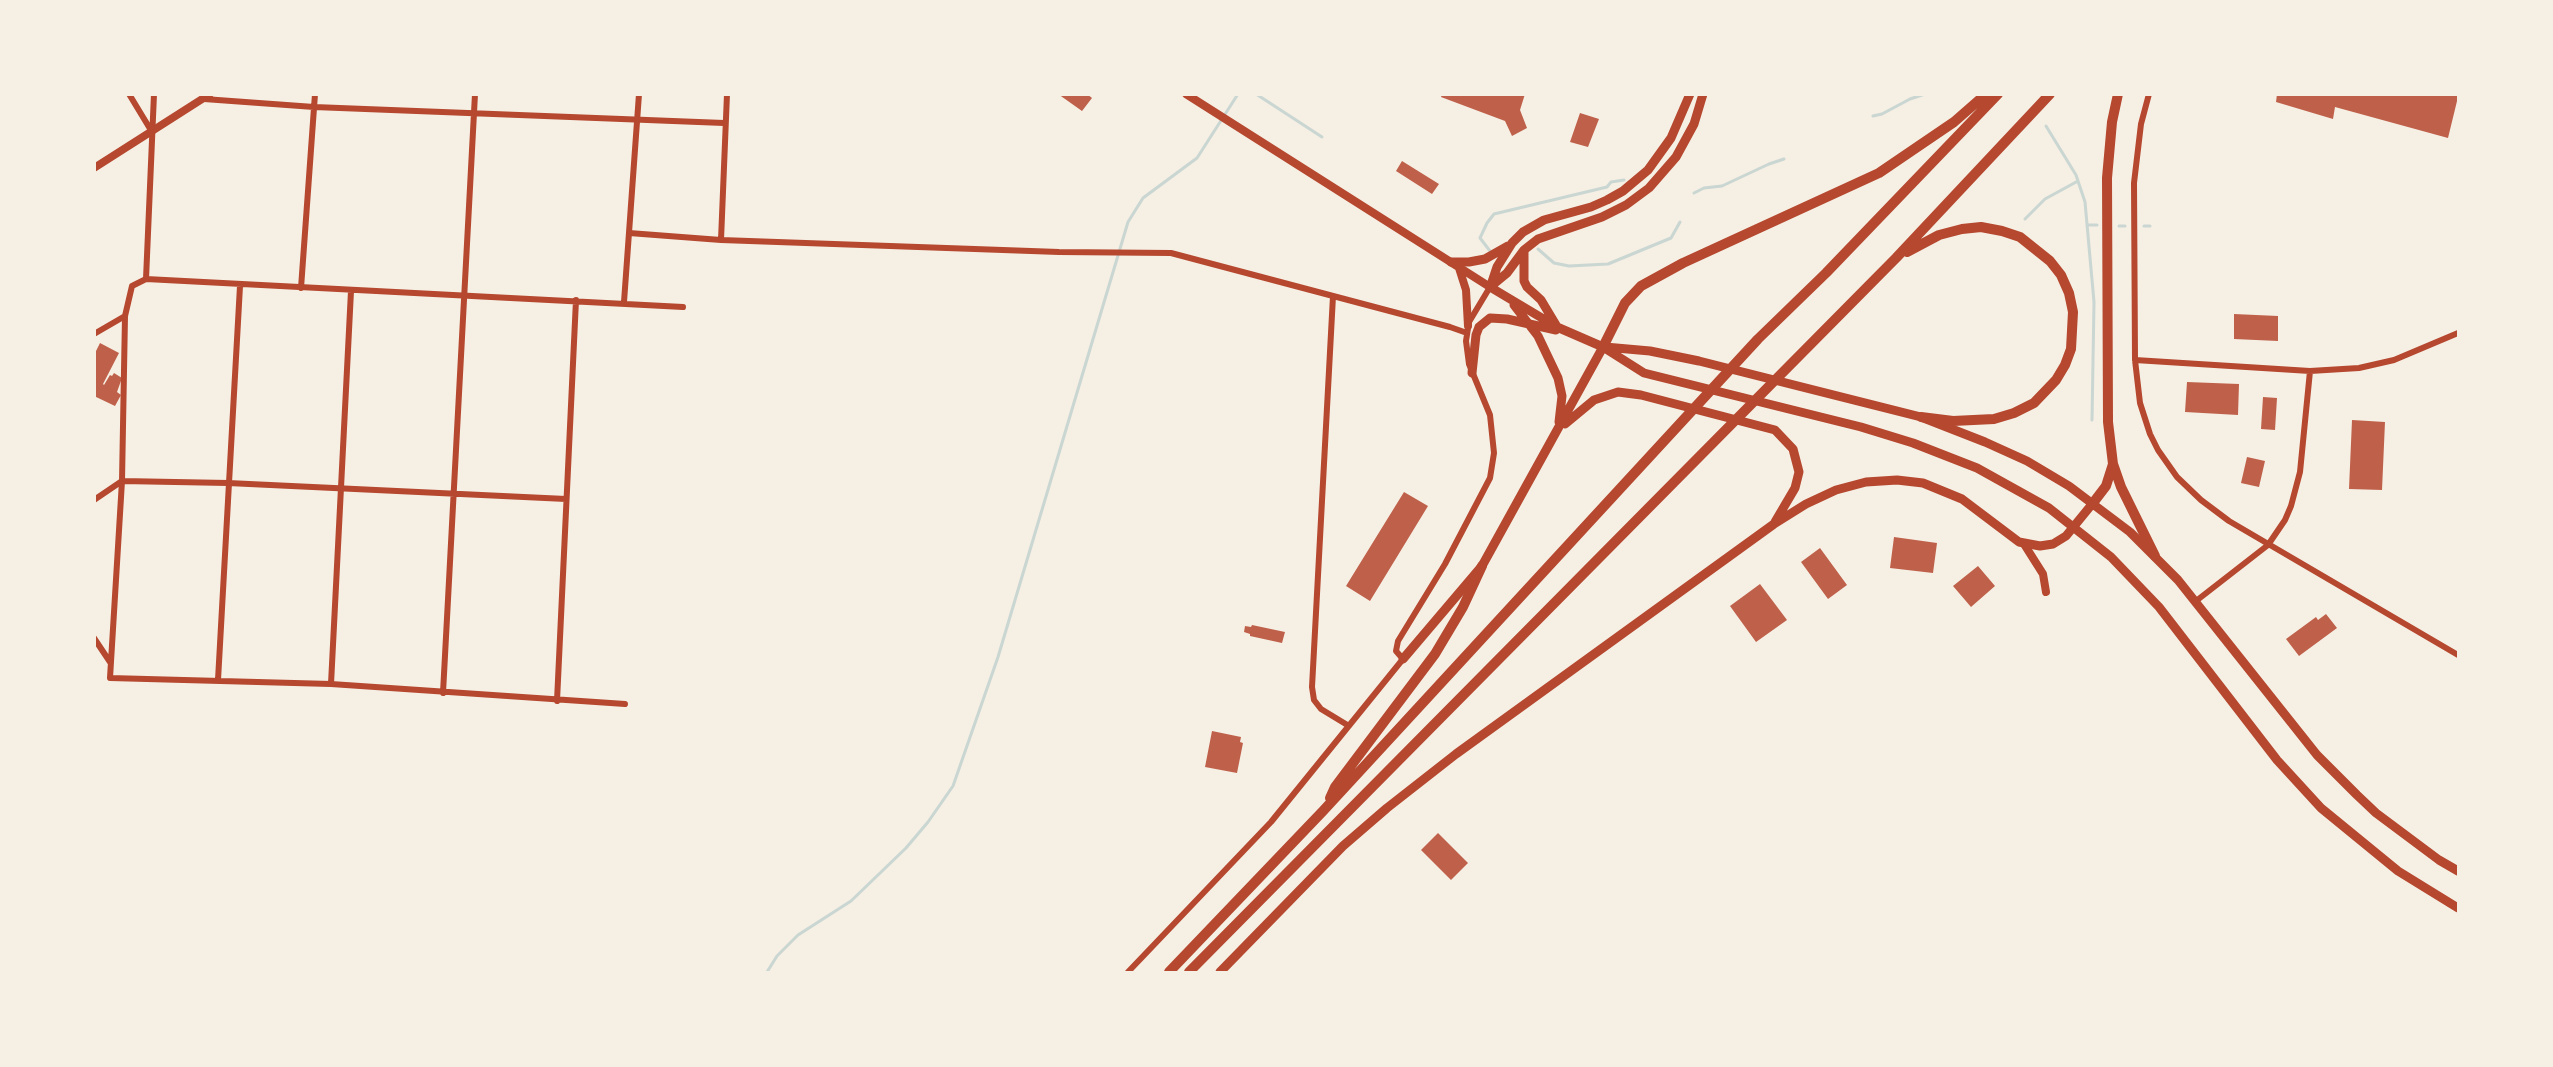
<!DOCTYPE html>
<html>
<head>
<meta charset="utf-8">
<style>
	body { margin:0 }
	#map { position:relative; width:2553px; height:1067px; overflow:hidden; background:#f6efe4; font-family:Helvetica,sans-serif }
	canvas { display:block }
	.frame { position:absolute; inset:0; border:96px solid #f6efe4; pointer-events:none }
</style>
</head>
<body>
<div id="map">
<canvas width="2553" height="1067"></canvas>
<div class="frame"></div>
</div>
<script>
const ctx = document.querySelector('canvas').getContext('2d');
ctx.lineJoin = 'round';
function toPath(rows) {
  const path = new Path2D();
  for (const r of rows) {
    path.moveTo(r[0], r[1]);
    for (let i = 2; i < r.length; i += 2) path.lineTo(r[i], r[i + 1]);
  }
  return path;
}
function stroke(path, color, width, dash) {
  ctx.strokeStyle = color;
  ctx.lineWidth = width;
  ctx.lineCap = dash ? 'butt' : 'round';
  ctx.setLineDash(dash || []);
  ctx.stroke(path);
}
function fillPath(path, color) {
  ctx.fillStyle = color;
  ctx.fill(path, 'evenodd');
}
const stream = toPath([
	[1256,94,1322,137],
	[1873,116,1882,114,1910,99,1925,94],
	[2046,126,2076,175,2085,202,2094,302,2092,420],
	[1694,193,1704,188,1722,186,1769,164,1784,159],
	[2025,219,2045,199,2078,181],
	[2087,225,2097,225],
	[2119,226,2125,226],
	[2144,226,2150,226],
	[1538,249,1554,263,1569,266,1608,264,1671,238,1680,222],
	[1490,251,1480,238,1487,223,1494,214,1607,187,1611,182,1624,180],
	[767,972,777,956,798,935,851,901,906,848,928,822,953,786,998,657,1128,222,1143,198,1197,158,1238,94]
]);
const building = toPath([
	[1058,94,1087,94,1092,98,1082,111],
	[1442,94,1525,94,1520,110,1527,128,1512,136,1505,121,1441,97],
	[2277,94,2458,94,2458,97,2448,138,2335,107,2333,119,2276,102],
	[1580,113,1599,119,1588,147,1570,142],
	[1402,161,1439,184,1432,194,1396,171],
	[2234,314,2278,316,2278,341,2234,339],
	[100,343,119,353,103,384,104,385,110,375,112,376,114,373,122,378,117,392,121,395,115,406,94,396,94,355],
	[2187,382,2239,384,2238,415,2185,412],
	[2263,397,2277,398,2275,430,2261,429],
	[2352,420,2385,422,2382,490,2349,489],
	[2247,457,2265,461,2259,487,2241,483],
	[1404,492,1428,506,1370,601,1346,586],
	[1894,537,1937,543,1933,573,1890,568],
	[1820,548,1847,585,1828,599,1801,562],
	[1978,566,1995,586,1971,607,1953,586],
	[1760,584,1787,620,1756,642,1730,606],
	[2326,614,2337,628,2299,656,2286,639,2316,617,2318,620],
	[1252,625,1285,632,1282,643,1250,636,1250,634,1244,632,1245,626,1251,627],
	[1212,731,1241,737,1240,742,1243,743,1237,773,1205,767],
	[1438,833,1468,863,1451,880,1421,850]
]);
const minor = toPath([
	[129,94,152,132],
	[154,94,146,279,132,286,125,316,122,481,110,678,331,684,625,704],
	[2149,94,2141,124,2134,183,2135,360,2140,403,2150,434,2158,450,2177,477,2201,500,2229,521,2458,655],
	[204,99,314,107,724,123],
	[629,233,721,240,1059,252,1171,253,1450,327,1467,333],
	[721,240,727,94],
	[146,279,683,307],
	[301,288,315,94],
	[1333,296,1312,687,1314,700,1321,709,1349,726],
	[624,302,639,94],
	[94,334,125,316],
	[2135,360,2310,371,2359,368,2394,360,2458,333],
	[94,500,122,481,228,483,566,499],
	[2196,601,2268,545,2285,520,2291,506,2300,472,2310,371],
	[94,638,110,662],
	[218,680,240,286],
	[331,684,351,291],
	[443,693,475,94],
	[557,701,576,300],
	[1128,972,1271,822,1403,659,1396,651,1398,641,1445,564,1490,478,1494,453,1490,415,1469,364,1466,341,1469,322,1490,287]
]);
const tertiary = toPath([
	[94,168,210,94],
	[2024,544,2043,574,2046,592]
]);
const secondary = toPath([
	[1186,94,1490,287],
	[1459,268,1466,290,1468,326]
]);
const primary = toPath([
	[1524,251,1524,281,1527,287,1541,300,1556,325],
	[1451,262,1469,262,1485,259,1508,246],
	[1491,285,1497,267,1512,243,1523,232,1544,220,1591,207,1607,200,1623,191,1648,170,1671,138,1690,94],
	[1490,287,1557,327,1603,347,1644,373,1861,427,1913,443,1977,468,2049,508,2111,557,2159,607,2277,760,2321,808,2398,871,2458,908],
	[1490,287,1507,273,1524,250,1538,239,1602,217,1626,205,1649,188,1676,157,1694,124,1703,94],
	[1514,305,1538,336,1558,378,1562,396,1559,422],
	[1605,347,1650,351,1699,361,1921,417,1985,442,2027,461,2069,486,2130,532,2178,580,2317,755,2357,795,2376,813,2439,860,2458,871],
	[1472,373,1476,335,1479,327,1490,318,1507,319,1556,330],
	[1565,424,1594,400,1618,392,1641,395,1775,430,1793,449,1799,472,1795,488,1775,522],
	[1403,659,1482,566,1603,347],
	[1220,972,1343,846,1387,808,1456,754,1774,524,1806,504,1836,490,1866,482,1897,480,1923,483,1962,499,2019,542,2040,546,2053,544,2066,536,2093,503]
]);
const motorway = toPath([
	[2118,94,2112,122,2107,178,2108,422,2113,464,2121,487,2155,556],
	[1907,252,1939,235,1962,229,1981,227,2002,231,2020,237,2050,261,2061,275,2069,293,2073,312,2071,349,2065,365,2056,380,2034,403,2014,413,1994,419,1953,421,1921,417],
	[1603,347,1625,303,1641,286,1683,263,1879,173,1954,122,1986,94],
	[2093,503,2106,486,2113,464],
	[1330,798,1335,787,1435,654,1463,607,1482,566],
	[1169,972,1323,811,1758,339,1826,273,1998,94],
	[1189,972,1896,258,2050,94]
]);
stroke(stream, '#c9d6d2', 3);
fillPath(building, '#bf614a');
stroke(minor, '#b5482f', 6);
stroke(tertiary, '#b5482f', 8);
stroke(secondary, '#b5482f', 8);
stroke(primary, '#b5482f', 9);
stroke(motorway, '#b5482f', 10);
</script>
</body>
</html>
